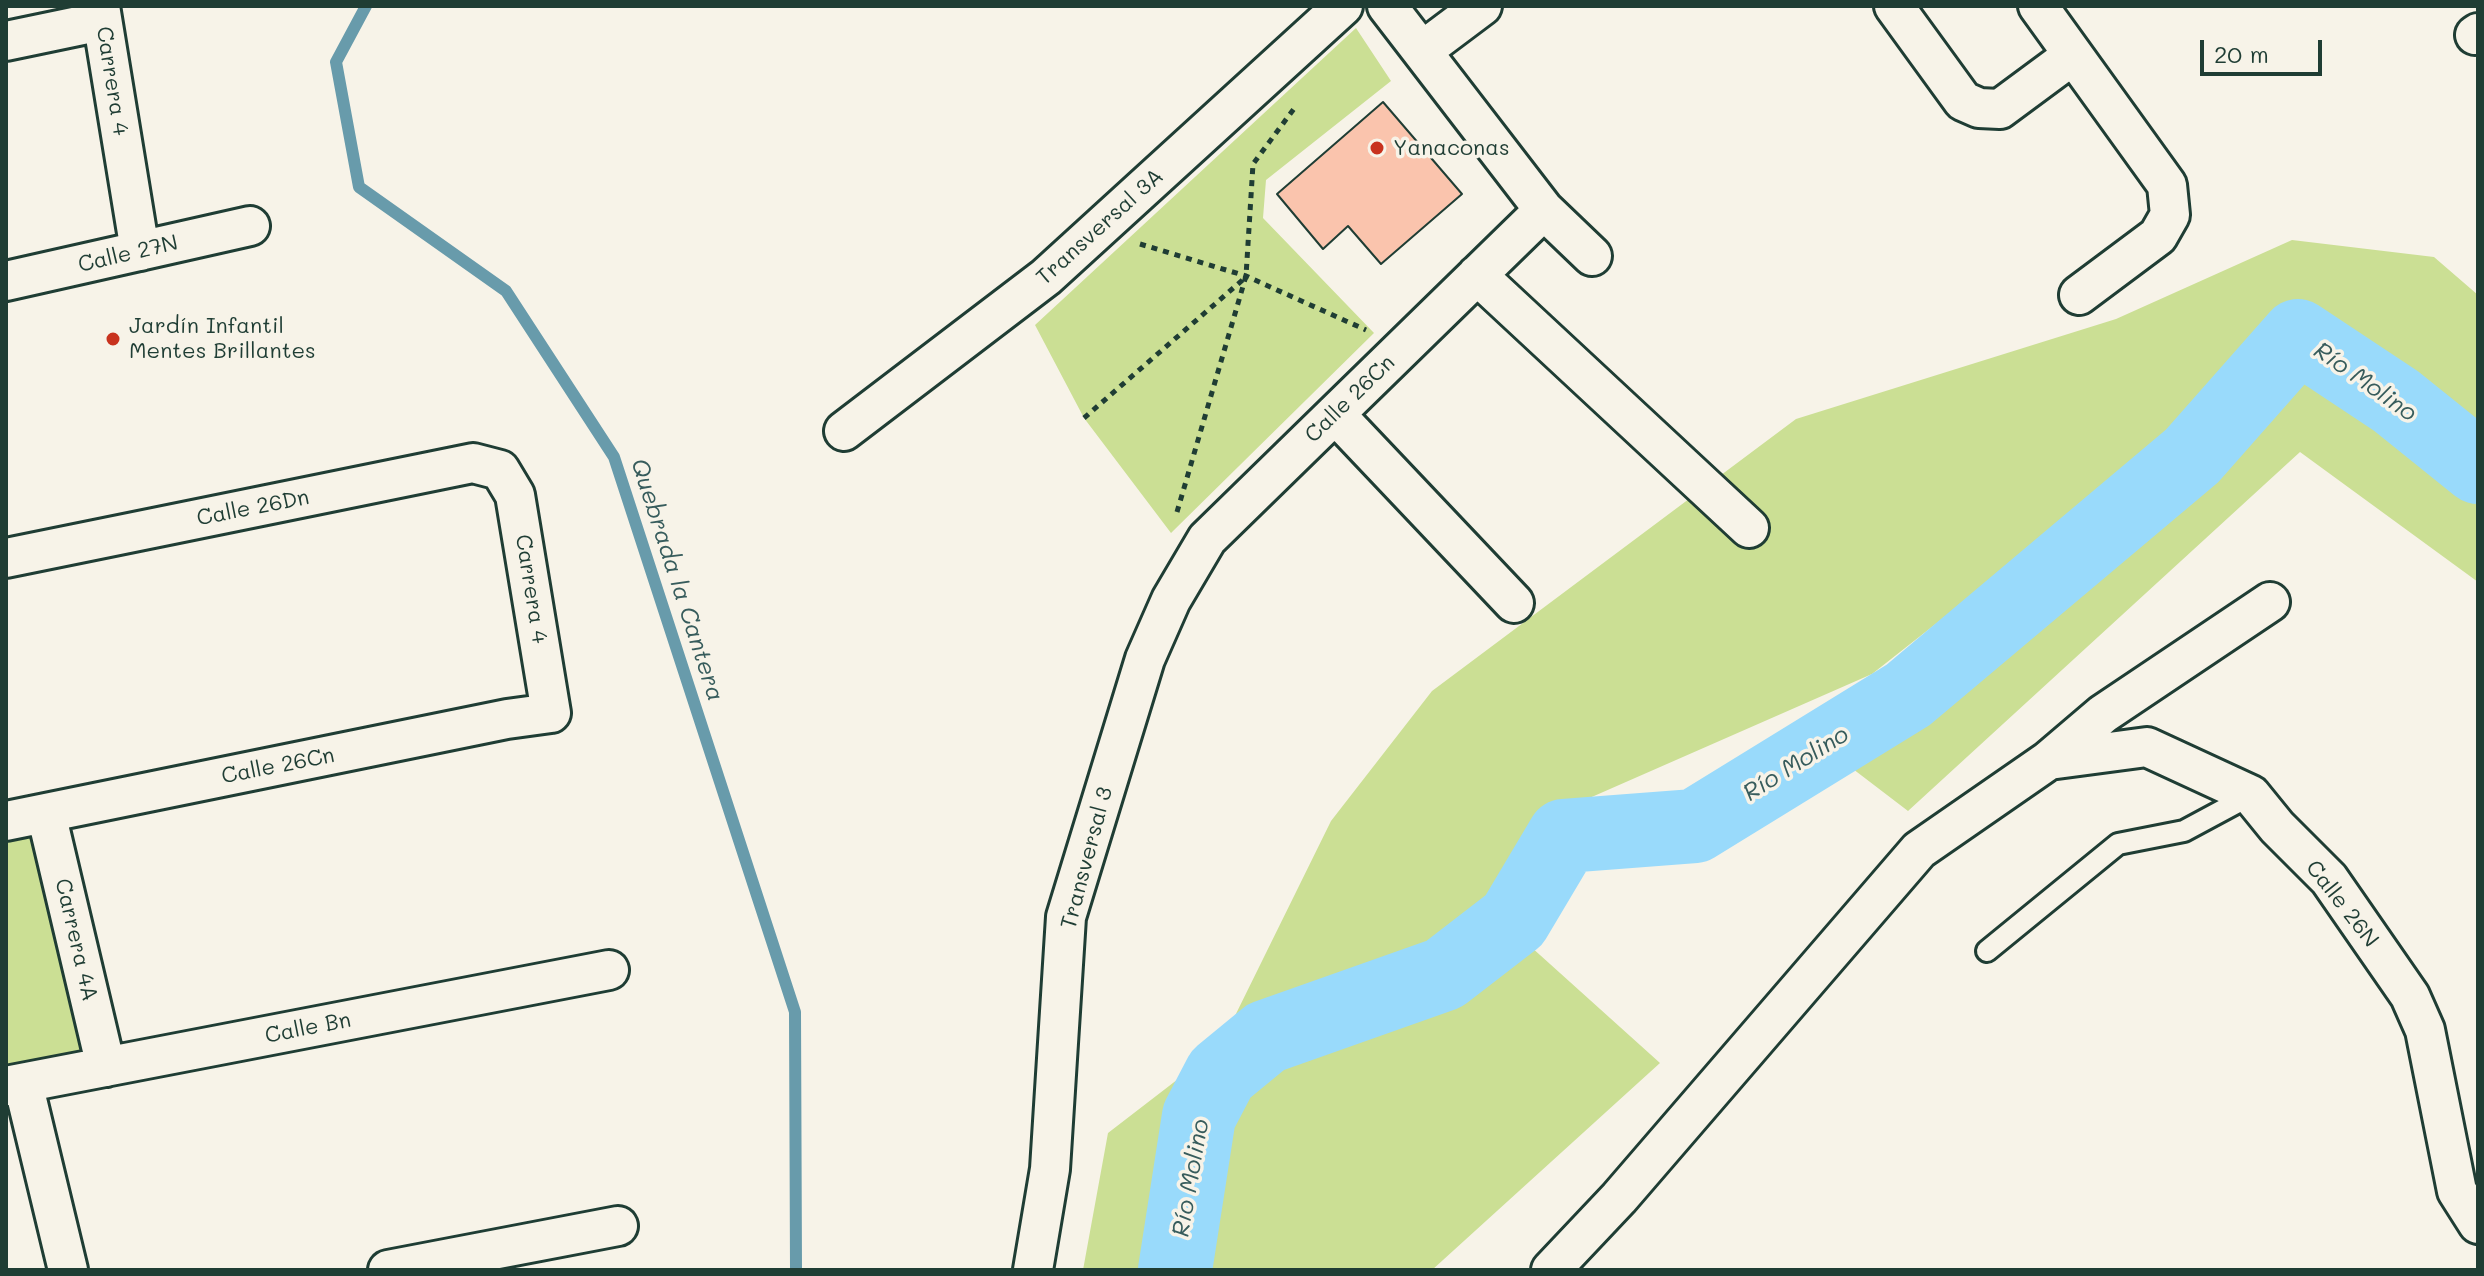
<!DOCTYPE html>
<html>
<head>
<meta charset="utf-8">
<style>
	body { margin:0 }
	#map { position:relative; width:2484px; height:1276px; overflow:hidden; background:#f7f3e8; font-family:Mali,sans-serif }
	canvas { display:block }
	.frame { position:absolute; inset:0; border:8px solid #1f3d34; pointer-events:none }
	.scale { position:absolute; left:2200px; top:40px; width:122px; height:36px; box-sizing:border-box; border:4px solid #1f3d34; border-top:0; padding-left:10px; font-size:24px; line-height:28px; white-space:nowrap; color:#1f3d34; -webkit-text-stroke:6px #f7f3e8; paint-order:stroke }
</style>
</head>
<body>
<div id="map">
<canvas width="2484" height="1276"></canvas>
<div class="frame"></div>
<div class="scale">20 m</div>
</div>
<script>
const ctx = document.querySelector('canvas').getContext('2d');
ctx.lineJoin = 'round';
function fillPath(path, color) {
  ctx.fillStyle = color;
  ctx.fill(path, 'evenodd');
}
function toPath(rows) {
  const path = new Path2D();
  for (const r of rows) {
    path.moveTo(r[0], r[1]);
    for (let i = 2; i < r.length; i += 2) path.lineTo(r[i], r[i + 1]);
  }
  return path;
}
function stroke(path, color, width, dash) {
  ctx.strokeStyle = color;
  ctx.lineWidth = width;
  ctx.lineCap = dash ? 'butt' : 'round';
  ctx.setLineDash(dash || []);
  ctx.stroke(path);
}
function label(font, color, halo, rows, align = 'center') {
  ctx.font = font + ' Mali,sans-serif';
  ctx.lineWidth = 7;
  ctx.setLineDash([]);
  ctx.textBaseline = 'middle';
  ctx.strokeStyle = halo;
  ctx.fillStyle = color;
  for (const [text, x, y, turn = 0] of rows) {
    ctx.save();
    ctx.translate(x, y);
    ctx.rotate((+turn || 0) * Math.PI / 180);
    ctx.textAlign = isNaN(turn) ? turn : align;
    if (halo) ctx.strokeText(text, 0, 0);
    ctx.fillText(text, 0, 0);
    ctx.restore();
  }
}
const green = toPath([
	[1356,28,1391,81,1266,180,1263,218,1374,333,1171,533,1084,418,1035,325],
	[2292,240,2434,257,2478,295,2478,456,2290,309,2101,494,1872,674,1553,814,1518,879,1440,953,1218,1055,1179,1124,1160,1270,1083,1270,1108,1133,1208,1056,1228,1030,1331,821,1432,691,1796,419,2116,319],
	[2300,364,2478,502,2478,582,2300,452,1908,811,1853,769,1983,660],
	[46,813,106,1067,6,1086,6,821],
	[1520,937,1660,1063,1432,1270,1210,1270,1225,1103,1317,1036,1451,987]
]);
const stream = toPath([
	[366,6,336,62,359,187,506,291,614,457,795,1012,796,1270]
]);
const river = toPath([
	[1175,1270,1199,1116,1221,1074,1266,1037,1444,974,1514,920,1564,836,1695,826,1908,695,2192,456,2298,336,2396,401,2478,467]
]);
const building = toPath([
	[1383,102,1462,194,1381,264,1348,226,1323,249,1277,194,1383,102]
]);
const path = toPath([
	[1140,244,1246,276,1366,330],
	[1084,418,1246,277],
	[1177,512,1246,276,1253,164,1296,106]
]);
const service = toPath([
	[1987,951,2118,844,2184,831,2251,795]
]);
const minor = toPath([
	[100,6,140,251],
	[1387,6,1544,210,1592,256],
	[1894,6,1963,101,1979,108,2000,109,2073,55],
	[2038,6,2167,185,2170,215,2158,236,2079,295],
	[2475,35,2478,33],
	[6,41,102,21],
	[1422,51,1482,6],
	[1477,275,1749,528],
	[6,281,250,226],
	[1335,414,1514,603],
	[844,431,1046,277,1343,6],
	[6,558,473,463,500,470,515,495,551,713,507,719,6,821],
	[2049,760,2147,747,2251,795,2277,827,2329,879,2410,996,2425,1030,2457,1191,2478,1224],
	[46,813,106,1067],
	[23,1083,68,1270],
	[6,1086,609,970],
	[388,1270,618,1226],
	[1033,1270,1050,1169,1066,917,1145,659,1171,600,1207,539,1544,210],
	[1551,1270,1619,1198,1919,850,2049,760,2103,714,2270,602]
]);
const markers = [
	[1377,148,8,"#c8321e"],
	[113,339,8,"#c8321e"]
];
const streetNames = [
	["Carrera 4",112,81,81],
	["Transversal 3A",1100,227,-42],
	["Calle 27N",128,254,-13],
	["Calle 26Cn",1350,399,-44],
	["Calle 26Dn",253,508,-11],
	["Carrera 4",531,589,81],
	["Calle 26Cn",278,766,-11],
	["Transversal 3",1087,858,-75],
	["Calle 26N",2342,904,52],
	["Carrera 4A",76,940,77],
	["Calle Bn",308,1028,-11]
];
const poiNames = [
	["Yanaconas",1393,148],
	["Jardín Infantil",129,326],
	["Mentes Brillantes",129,351]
];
const waterNames = [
	["Río Molino",2365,382,35],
	["Quebrada la Cantera",677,580,72],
	["Río Molino",1796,764,-32],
	["Río Molino",1191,1178,-80]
];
fillPath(green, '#cbdf94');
stroke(stream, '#689bab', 12);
stroke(river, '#99dafb', 74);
fillPath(building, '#fac4ad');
stroke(building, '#1f3d34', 2);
stroke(service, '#1f3d34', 26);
stroke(minor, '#1f3d34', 44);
stroke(path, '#1f3d34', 5, [6, 6]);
stroke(service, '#f7f3e8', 20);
stroke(minor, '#f7f3e8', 38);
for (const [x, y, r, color] of markers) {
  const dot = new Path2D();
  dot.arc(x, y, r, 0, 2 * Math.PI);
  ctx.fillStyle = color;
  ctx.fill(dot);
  stroke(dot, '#f7f3e8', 3);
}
label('22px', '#1f3d34', '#f7f3e8', streetNames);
label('22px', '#1f3d34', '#f7f3e8', poiNames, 'left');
label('italic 24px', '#375c5c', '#f7f3e8', waterNames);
</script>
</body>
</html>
